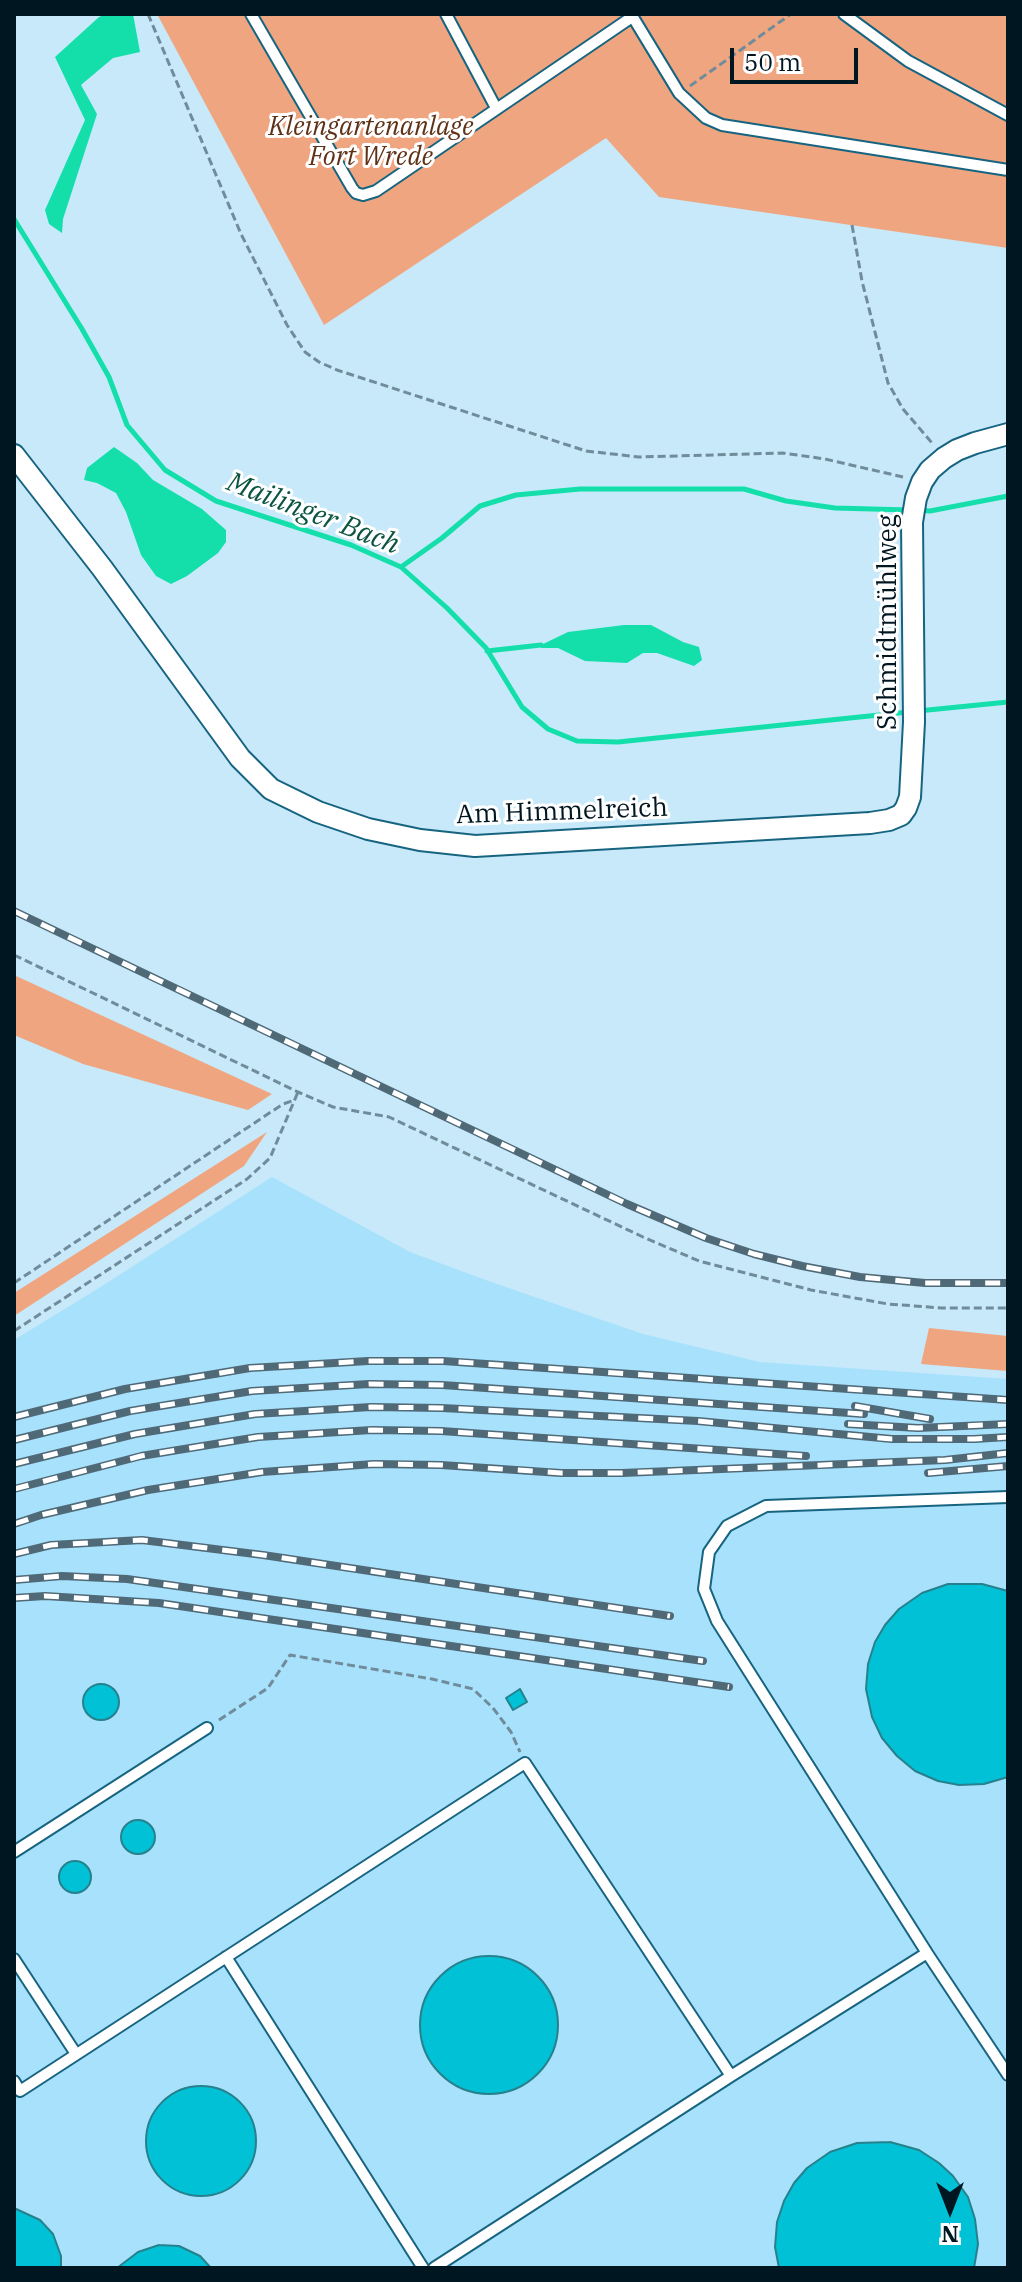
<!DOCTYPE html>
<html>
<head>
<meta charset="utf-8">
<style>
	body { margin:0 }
	#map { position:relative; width:1022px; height:2282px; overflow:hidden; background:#c7e9fa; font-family:"IBM Plex Serif",serif }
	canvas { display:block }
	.frame { position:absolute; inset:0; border:16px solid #001621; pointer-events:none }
	.north { position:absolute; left:910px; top:2170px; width:80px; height:80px; -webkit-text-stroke:6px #fff; paint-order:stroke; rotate:180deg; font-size:22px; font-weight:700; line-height:32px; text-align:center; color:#001621 }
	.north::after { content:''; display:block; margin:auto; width:28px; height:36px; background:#001621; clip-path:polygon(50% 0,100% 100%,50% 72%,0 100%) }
	.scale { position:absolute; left:730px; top:48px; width:128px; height:36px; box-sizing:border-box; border:4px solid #001621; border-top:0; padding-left:10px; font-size:24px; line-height:28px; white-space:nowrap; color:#001621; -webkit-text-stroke:6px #fff; paint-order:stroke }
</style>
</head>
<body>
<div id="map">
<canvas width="1022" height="2282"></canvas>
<div class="frame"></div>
<div class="north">N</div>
<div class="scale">50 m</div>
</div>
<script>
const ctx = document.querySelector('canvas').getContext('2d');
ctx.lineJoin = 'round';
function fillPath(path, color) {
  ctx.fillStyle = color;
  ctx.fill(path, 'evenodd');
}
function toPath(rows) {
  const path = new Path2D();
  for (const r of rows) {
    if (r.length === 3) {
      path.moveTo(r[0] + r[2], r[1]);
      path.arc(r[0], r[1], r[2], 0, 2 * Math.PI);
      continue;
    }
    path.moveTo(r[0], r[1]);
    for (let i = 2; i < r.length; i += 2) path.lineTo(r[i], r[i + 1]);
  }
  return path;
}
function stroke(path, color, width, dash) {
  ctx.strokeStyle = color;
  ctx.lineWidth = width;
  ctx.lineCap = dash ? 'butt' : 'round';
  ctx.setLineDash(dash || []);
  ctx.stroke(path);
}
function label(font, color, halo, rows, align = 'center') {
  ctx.font = font + ' "IBM Plex Serif",serif';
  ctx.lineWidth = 6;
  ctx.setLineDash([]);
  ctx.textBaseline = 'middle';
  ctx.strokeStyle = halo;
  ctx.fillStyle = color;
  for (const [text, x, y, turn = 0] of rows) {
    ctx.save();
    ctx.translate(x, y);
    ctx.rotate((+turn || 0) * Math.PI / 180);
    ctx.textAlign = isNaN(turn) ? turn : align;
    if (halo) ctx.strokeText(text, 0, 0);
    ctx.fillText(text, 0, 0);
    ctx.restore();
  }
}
const built = toPath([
	[272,1177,410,1252,494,1283,643,1334,760,1362,1008,1379,1008,2268,14,2268,14,1340,99,1288]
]);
const green = toPath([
	[157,14,1008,14,1008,248,659,197,606,138,324,325],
	[14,975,272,1094,248,1110,83,1064,14,1035],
	[267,1132,244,1166,14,1316,14,1293],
	[929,1328,1008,1336,1008,1371,921,1364]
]);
const water = toPath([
	[105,14,133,14,140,52,113,58,81,85,97,114,63,219,62,233,49,224,45,210,85,120,55,57,99,17],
	[114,447,137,463,153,480,202,509,226,530,226,542,218,553,187,576,171,584,156,576,141,555,126,512,116,493,97,483,84,480,87,468],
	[624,625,651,625,683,642,699,647,702,660,694,666,657,653,643,653,627,663,585,661,558,648,541,648,541,645,568,632]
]);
const stream = toPath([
	[14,219,82,329,109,377,127,425,165,470,216,501,351,545,401,567,447,608,486,648,522,707,548,729,577,741,618,742,908,712],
	[918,510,930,511,1008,496],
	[401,567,442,538,480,506,516,495,580,489,744,489,786,501,835,508,909,510],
	[487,651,541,645],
	[918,711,1008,702]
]);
const building = toPath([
	[948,1584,982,1584,1008,1591,1008,1777,984,1784,959,1785,938,1781,915,1771,897,1756,882,1738,872,1717,866,1689,868,1664,875,1642,885,1625,899,1609,922,1593,948,1584],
	[101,1702,18],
	[520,1689,527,1702,513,1710,506,1698,520,1689],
	[138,1837,17],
	[75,1877,16],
	[489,2025,69],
	[201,2141,55],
	[890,2142,919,2150,939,2163,953,2176,968,2197,975,2219,978,2244,974,2268,779,2268,775,2247,777,2222,784,2201,794,2183,807,2168,830,2152,857,2143,890,2142],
	[14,2208,40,2220,53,2234,61,2256,61,2268,14,2268,14,2208],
	[159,2245,179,2246,200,2256,211,2268,117,2268,138,2252,159,2245]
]);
const path = toPath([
	[148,14,241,234,287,325,305,352,319,362,337,370,586,451,639,457,783,453,825,459,903,477],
	[690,86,791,14],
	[852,225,862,281,888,383,903,409,932,443],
	[14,955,298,1092,333,1107,389,1117,643,1237,699,1261,811,1290,888,1304,942,1308,1008,1308],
	[14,1283,283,1104,295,1100],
	[14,1331,247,1179,270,1158,298,1092],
	[219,1720,268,1688,290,1655,432,1679,473,1689,493,1708,511,1732,520,1752]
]);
const service = toPath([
	[251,14,352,188,356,193,363,195,376,191,632,17],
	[446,14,496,108],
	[631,14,679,93,706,118,722,125,1008,170],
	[844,14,908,61,1008,115],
	[1008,1497,766,1506,727,1526,709,1552,704,1589,717,1621,927,1953,1008,2075],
	[14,1852,207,1728],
	[226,1957,423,2268],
	[14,1959,76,2054],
	[14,2081,20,2091,525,1763,731,2076],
	[434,2268,731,2076,927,1953]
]);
const minor = toPath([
	[14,455,102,568,240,758,271,789,318,812,368,829,420,840,475,846,870,823,889,820,901,815,906,808,910,797,914,722,912,522,916,498,922,482,930,470,944,458,957,450,975,443,1008,434]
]);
const rail = toPath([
	[14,911,627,1204,706,1238,754,1254,802,1266,860,1277,925,1283,1008,1283],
	[855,1406,930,1419],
	[14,1417,125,1389,250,1368,368,1361,443,1361,1008,1400],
	[848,1424,918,1428,1008,1424],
	[14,1440,130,1411,252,1391,369,1384,442,1385,864,1414],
	[14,1464,135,1434,255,1414,371,1407,442,1408,698,1421,892,1439,974,1439,1008,1437],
	[928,1473,1008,1466],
	[14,1489,141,1456,258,1437,372,1430,441,1431,806,1456],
	[14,1524,41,1515,148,1490,262,1472,374,1464,441,1465,561,1473,622,1473,945,1460,1008,1453],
	[14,1554,51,1545,142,1540,263,1555,670,1616],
	[14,1580,62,1576,127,1579,703,1661],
	[14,1598,45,1596,159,1603,729,1687]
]);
const parkNames = [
	["Kleingartenanlage",371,127],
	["Fort Wrede",371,157]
];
const streetNames = [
	["Schmidtmühlweg",888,622,-90],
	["Am Himmelreich",562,812,-2]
];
const waterNames = [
	["Mailinger Bach",313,514,21]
];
fillPath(built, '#a8e1fc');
fillPath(green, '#efa680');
fillPath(water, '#14dfab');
stroke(stream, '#14dfab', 5);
fillPath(building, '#00c1d5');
stroke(building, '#27818d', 2);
stroke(service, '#176480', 14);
stroke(minor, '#176480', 24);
stroke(path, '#708c9b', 3, [8, 4]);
stroke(service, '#fff', 10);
stroke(minor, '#fff', 20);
stroke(rail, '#4f6977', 8);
stroke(rail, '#fff', 5, [15]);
label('italic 26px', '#5f3218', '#fff', parkNames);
label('26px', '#001621', '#fff', streetNames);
label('italic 28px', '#0b5440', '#fff', waterNames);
</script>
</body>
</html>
